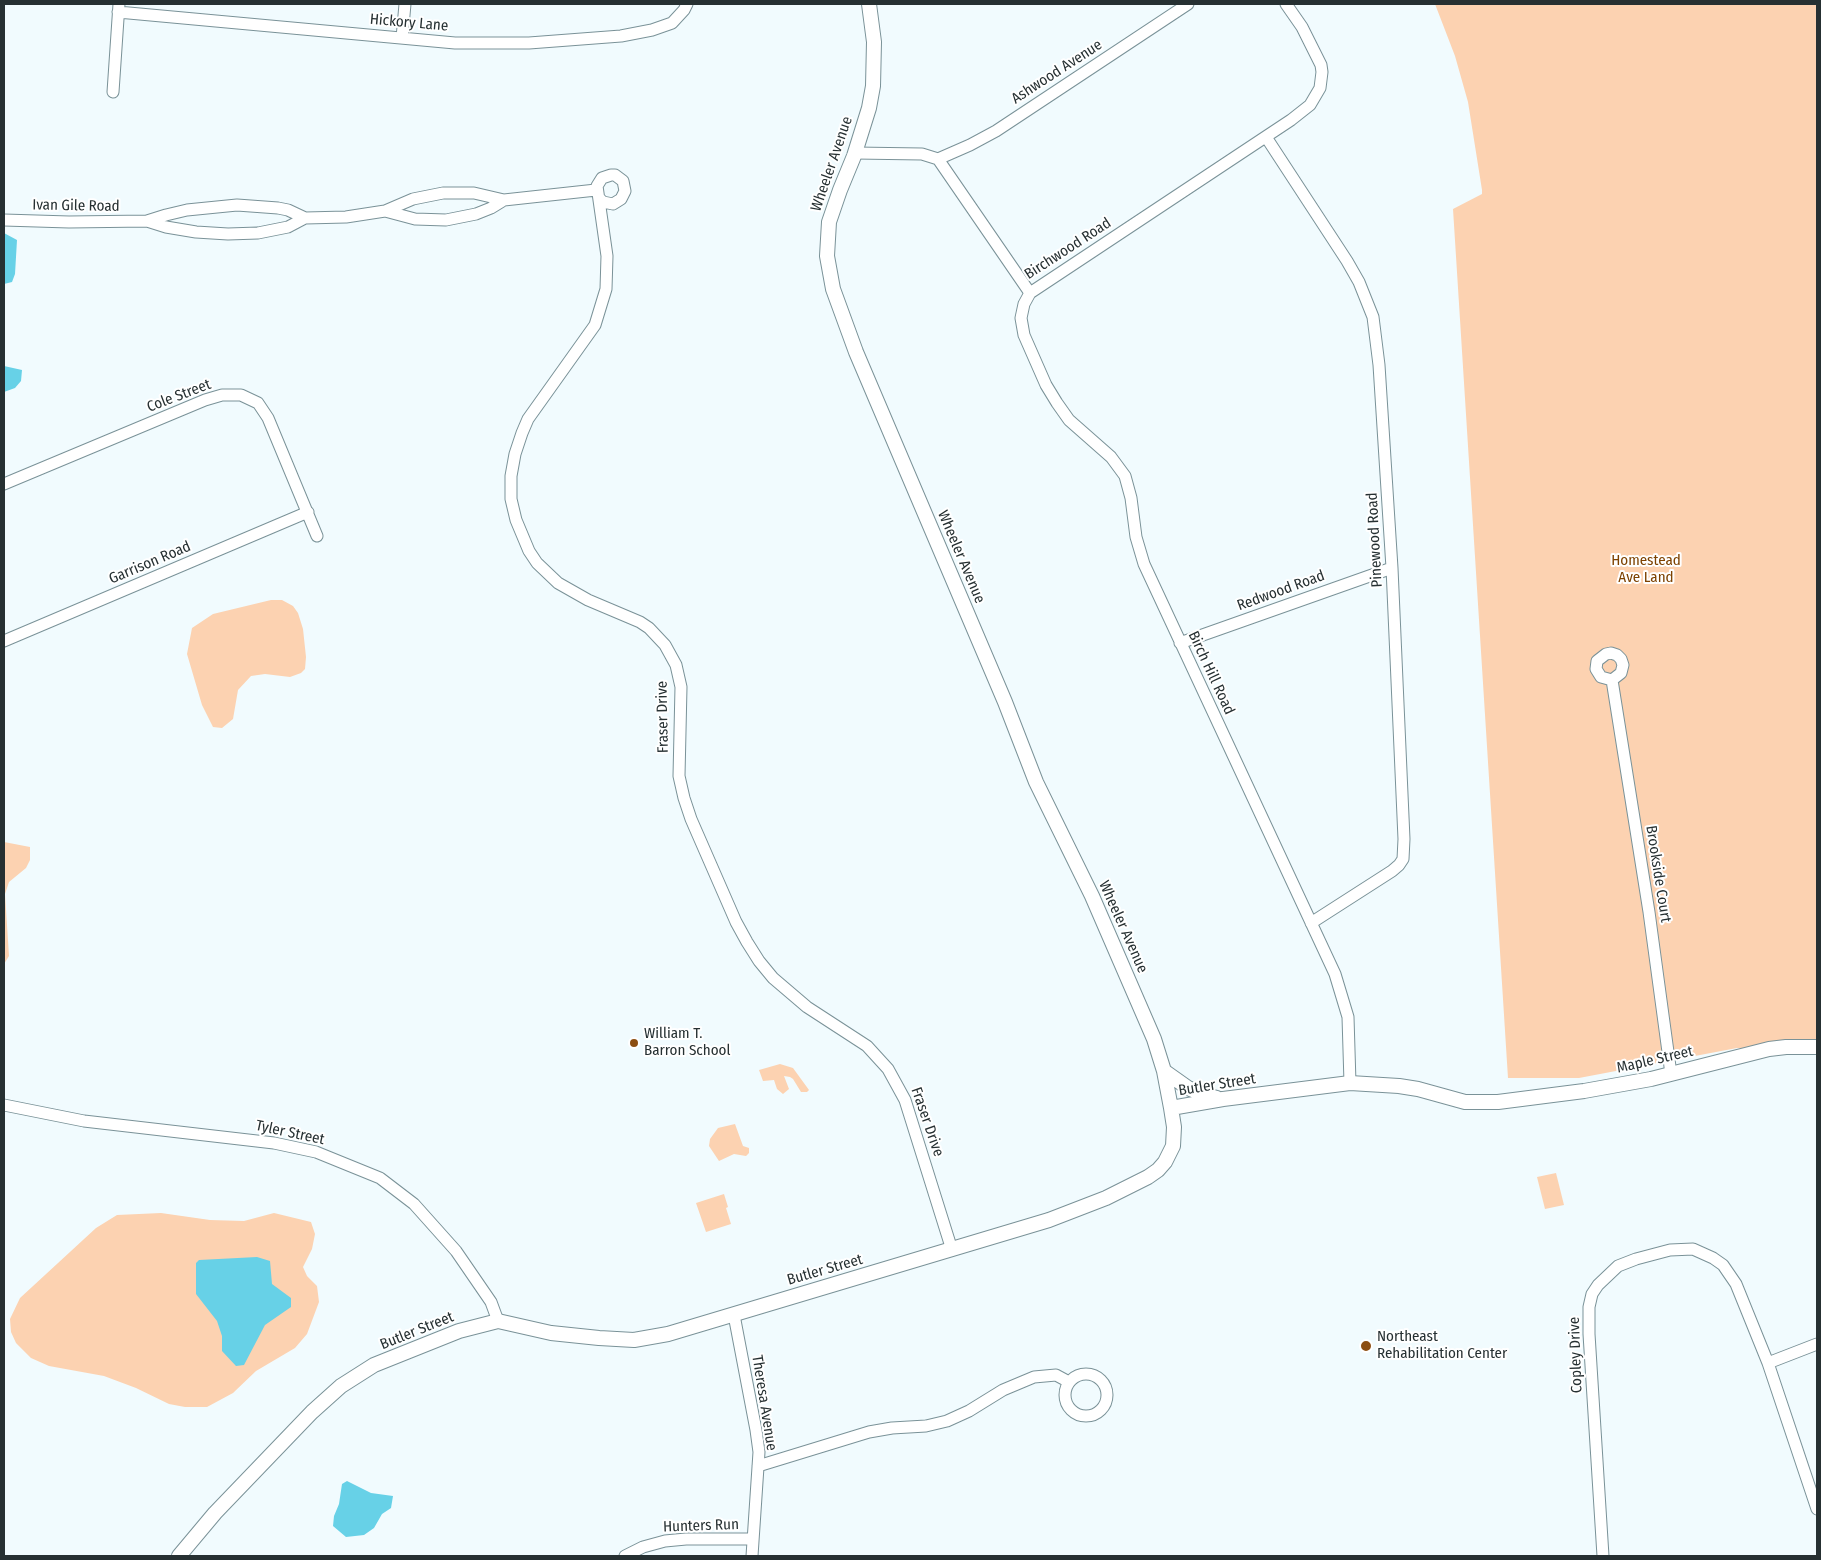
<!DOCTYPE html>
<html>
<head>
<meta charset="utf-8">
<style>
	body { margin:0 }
	#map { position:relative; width:1821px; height:1560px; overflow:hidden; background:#f1fbfe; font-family:"Fira Sans Condensed",sans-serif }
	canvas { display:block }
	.frame { position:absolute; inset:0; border:5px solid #263032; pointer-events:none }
</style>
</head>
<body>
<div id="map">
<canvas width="1821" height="1560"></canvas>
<div class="frame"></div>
</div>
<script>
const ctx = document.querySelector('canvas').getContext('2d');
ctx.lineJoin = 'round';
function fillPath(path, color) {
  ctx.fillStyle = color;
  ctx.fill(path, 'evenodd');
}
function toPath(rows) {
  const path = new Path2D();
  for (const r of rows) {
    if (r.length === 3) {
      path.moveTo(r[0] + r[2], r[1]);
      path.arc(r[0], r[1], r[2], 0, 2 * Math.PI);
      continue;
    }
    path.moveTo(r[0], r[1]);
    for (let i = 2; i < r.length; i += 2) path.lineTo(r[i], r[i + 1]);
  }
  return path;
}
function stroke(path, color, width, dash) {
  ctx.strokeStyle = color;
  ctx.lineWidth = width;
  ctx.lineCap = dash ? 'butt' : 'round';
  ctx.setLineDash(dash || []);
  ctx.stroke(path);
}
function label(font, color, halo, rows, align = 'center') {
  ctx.font = font + ' "Fira Sans Condensed",sans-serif';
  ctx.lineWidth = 4;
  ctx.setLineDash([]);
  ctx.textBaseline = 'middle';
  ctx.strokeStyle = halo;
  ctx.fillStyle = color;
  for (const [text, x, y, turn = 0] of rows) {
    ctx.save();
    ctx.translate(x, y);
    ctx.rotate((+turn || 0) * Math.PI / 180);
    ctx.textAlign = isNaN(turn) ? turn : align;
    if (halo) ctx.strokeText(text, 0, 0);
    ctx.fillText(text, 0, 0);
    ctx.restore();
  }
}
const green = toPath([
	[1435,4,1817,4,1817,1054,1737,1048,1579,1078,1508,1078,1453,209,1482,194,1482,190,1468,102,1455,56],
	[271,600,282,600,293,606,298,613,303,629,306,657,305,669,301,673,290,677,265,674,251,676,238,690,233,719,222,728,213,727,202,705,187,654,192,628,213,614],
	[4,842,30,847,30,860,26,868,9,882,5,894,9,956,4,964],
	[780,1064,793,1068,809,1090,807,1092,801,1092,793,1079,790,1077,784,1076,789,1089,783,1094,777,1089,774,1080,763,1081,759,1070],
	[735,1124,743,1146,749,1148,749,1153,746,1156,734,1154,719,1161,709,1146,710,1139,718,1128],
	[1556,1173,1564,1205,1545,1209,1537,1177],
	[724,1194,728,1207,726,1208,731,1224,706,1232,696,1203],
	[161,1213,210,1220,244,1221,274,1213,311,1222,315,1234,312,1249,303,1267,307,1276,317,1286,319,1302,307,1334,295,1348,256,1371,233,1393,207,1407,185,1407,169,1404,136,1388,104,1376,49,1366,31,1358,16,1343,11,1332,10,1319,20,1298,96,1228,117,1215]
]);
const water = toPath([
	[4,233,17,240,15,274,12,282,4,284],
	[4,366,22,370,21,381,15,388,4,392],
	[257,1257,270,1261,272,1284,291,1298,291,1307,265,1325,244,1365,236,1366,222,1351,222,1336,217,1321,196,1294,196,1263,199,1260],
	[347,1481,371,1493,393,1496,391,1508,382,1514,374,1528,364,1535,346,1537,333,1526,334,1516,339,1504,342,1484]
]);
const minor = toPath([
	[1286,4,1302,27,1321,65,1322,72,1320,88,1310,105,1291,120,1030,293,1024,304,1021,318,1024,335,1046,385,1057,403,1069,420,1111,457,1125,476,1131,498,1136,537,1144,564,1335,974,1348,1017,1350,1083],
	[118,12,455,43,529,43,621,36,652,30,672,23,684,10,687,4],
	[402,38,405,4],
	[113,92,119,4],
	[1266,137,1347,261,1359,282,1373,317,1379,365,1392,568,1404,839,1403,859,1399,865,1392,871,1311,923],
	[855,153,922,154,938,159,1030,293],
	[938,159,970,145,996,131,1188,4],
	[600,199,603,202,613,204,621,199,625,191,623,181,615,175,611,175,602,178,597,186,607,256,606,289,595,325,528,419,522,433,515,454,511,476,511,499,516,520,529,551,537,563,558,583,588,600,640,622,649,628,665,645,676,665,681,687,679,776,684,798,691,819,736,922,747,942,759,961,773,978,807,1007,867,1046,888,1069,905,1100,952,1250],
	[385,211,415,219,446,220,476,214,491,208,504,200],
	[4,220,69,222,147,221,166,215,187,210,237,205,278,208,288,210,305,218],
	[147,221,166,227,196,232,228,234,258,233,288,227,305,218,346,217,385,211,413,199,443,193,474,193,504,200,596,190],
	[4,484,205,400,222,395,241,395,258,403,268,418,317,536],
	[4,641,308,512],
	[1180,643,1392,568],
	[1612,680,1601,677,1596,669,1597,661,1606,654,1611,653,1617,655,1621,659,1623,665,1621,673,1612,680,1649,912,1671,1074],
	[4,1105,84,1121,274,1143,316,1152,380,1178,414,1204,456,1251,491,1302,498,1321],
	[734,1315,756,1430,759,1452,752,1556],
	[1768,1363,1817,1344],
	[1086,1395,21],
	[758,1466,869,1432,892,1428,926,1426,947,1421,969,1411,1003,1390,1034,1377,1056,1375,1069,1382],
	[625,1556,643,1547,665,1541,686,1539,752,1539],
	[1603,1556,1589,1334,1589,1307,1592,1294,1598,1285,1618,1266,1636,1259,1670,1250,1693,1249,1713,1258,1723,1265,1736,1284,1768,1363,1817,1509]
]);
const tertiary = toPath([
	[869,4,874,42,873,86,869,108,854,156,840,190,829,222,827,256,833,289,856,352,1005,702,1036,782,1092,896,1154,1039,1164,1071,1171,1108],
	[1164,1071,1188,1088,1205,1095,1217,1098],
	[179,1556,215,1513,312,1412,341,1386,374,1365,459,1331,498,1321,551,1333,599,1338,634,1340,668,1334,1049,1220,1106,1198,1148,1177,1158,1170,1165,1162,1173,1146,1174,1127,1171,1108,1223,1099,1350,1083,1399,1086,1418,1089,1465,1102,1498,1102,1584,1091,1651,1079,1769,1049,1786,1047,1817,1047]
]);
const markers = [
	[634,1043,5,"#8c4e11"],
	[1366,1346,6,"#8c4e11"]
];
const streetNames = [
	["Hickory Lane",409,23,5],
	["Ashwood Avenue",1057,72,-33],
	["Wheeler Avenue",832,164,-71],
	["Ivan Gile Road",76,206,1],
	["Birchwood Road",1068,249,-33],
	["Cole Street",179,396,-21],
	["Pinewood Road",1375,540,-93],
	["Wheeler Avenue",961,557,67],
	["Garrison Road",150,563,-23],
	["Redwood Road",1281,591,-20],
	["Birch Hill Road",1211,673,65],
	["Fraser Drive",663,717,-91],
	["Brookside Court",1658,874,81],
	["Wheeler Avenue",1123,927,66],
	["Maple Street",1655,1060,-13],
	["Butler Street",1217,1085,-9],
	["Fraser Drive",927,1122,71],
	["Tyler Street",290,1133,12],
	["Butler Street",825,1270,-16],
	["Butler Street",417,1331,-22],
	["Copley Drive",1576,1355,-92],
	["Theresa Avenue",764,1403,81],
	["Hunters Run",701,1526,-2]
];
const parkNames = [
	["Homestead",1646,561],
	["Ave Land",1646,578]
];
const poiNames = [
	["William T.",644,1034],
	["Barron School",644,1051],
	["Northeast",1377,1337],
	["Rehabilitation Center",1377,1354]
];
fillPath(green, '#fcd2b1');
fillPath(water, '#67d1e7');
stroke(minor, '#7a9298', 13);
stroke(tertiary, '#7a9298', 16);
stroke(minor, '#fff', 11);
stroke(tertiary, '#fff', 14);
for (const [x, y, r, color] of markers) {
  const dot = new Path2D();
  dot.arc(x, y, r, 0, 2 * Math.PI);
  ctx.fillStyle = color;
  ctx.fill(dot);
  stroke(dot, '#fff', 2);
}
label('15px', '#263032', '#fff', streetNames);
label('15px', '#7d4200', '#fff', parkNames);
label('15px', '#263032', '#fff', poiNames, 'left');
</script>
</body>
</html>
